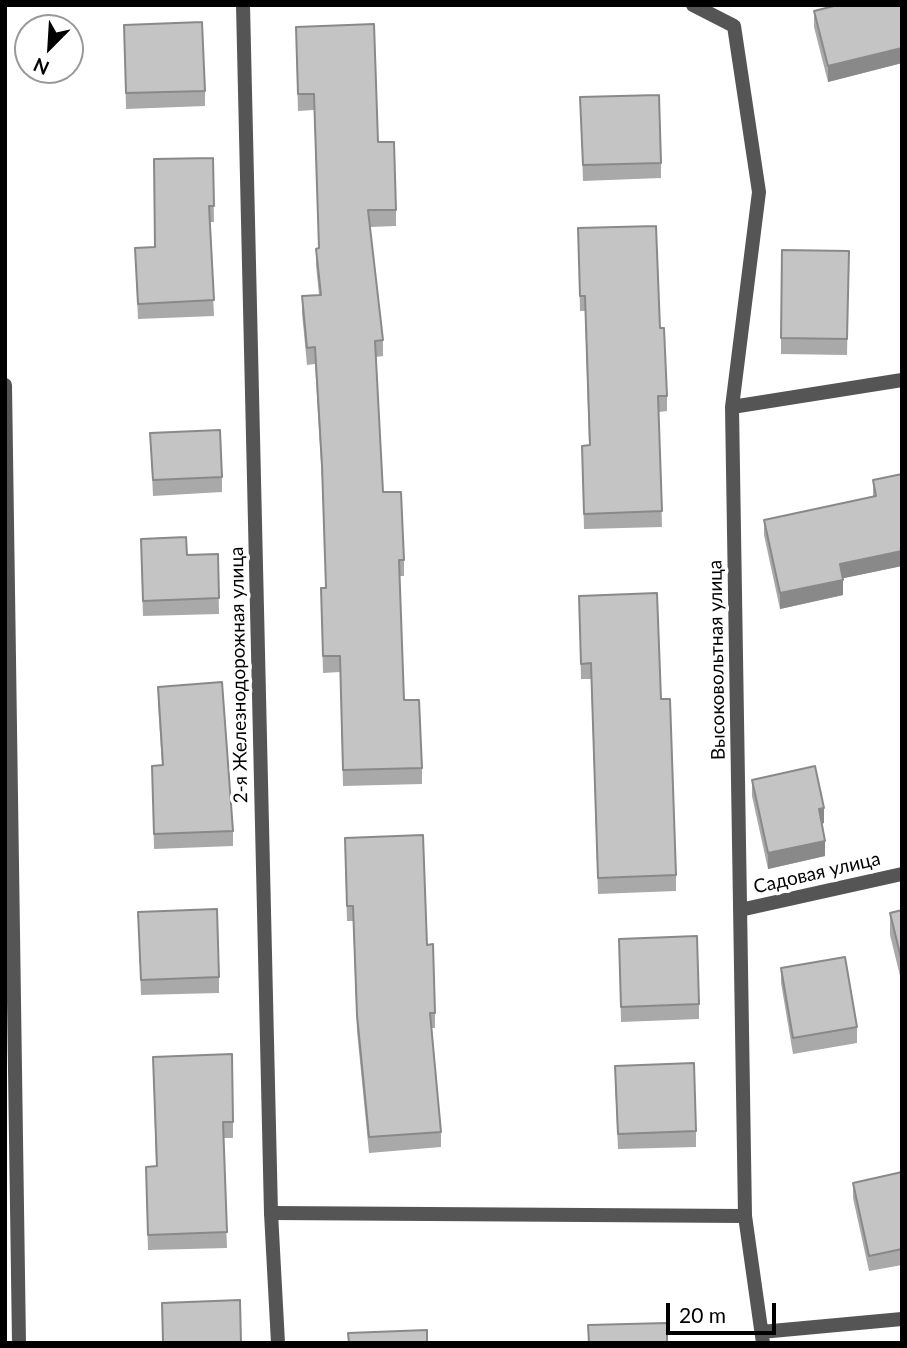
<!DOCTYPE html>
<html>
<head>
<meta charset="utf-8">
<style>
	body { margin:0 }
	#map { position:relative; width:907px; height:1348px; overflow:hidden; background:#fff; font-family:Lato,sans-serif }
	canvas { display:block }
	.frame { position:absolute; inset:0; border:7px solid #000; pointer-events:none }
	.north { position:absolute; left:14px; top:14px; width:70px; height:70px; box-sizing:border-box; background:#fff; border:2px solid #999; border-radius:50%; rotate:204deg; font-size:19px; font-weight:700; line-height:28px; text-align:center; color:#000 }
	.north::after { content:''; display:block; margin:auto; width:24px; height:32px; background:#000; clip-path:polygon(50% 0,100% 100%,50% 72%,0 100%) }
	.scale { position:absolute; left:666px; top:1303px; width:110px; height:32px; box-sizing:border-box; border:4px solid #000; border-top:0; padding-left:9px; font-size:21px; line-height:24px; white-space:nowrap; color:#000; -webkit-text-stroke:5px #fff; paint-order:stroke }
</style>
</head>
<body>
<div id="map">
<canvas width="907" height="1348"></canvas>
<div class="frame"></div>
<div class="north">N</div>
<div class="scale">20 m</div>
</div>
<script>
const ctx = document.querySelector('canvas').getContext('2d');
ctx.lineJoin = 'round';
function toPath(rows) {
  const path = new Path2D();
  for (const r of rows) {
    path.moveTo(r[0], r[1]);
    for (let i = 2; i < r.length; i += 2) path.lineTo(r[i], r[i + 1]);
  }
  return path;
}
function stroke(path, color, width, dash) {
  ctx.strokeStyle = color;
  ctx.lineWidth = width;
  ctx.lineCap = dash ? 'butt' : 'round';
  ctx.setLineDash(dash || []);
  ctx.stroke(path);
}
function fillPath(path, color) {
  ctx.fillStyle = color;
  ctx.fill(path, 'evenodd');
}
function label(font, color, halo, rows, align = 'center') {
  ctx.font = font + ' Lato,sans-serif';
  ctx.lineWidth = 7;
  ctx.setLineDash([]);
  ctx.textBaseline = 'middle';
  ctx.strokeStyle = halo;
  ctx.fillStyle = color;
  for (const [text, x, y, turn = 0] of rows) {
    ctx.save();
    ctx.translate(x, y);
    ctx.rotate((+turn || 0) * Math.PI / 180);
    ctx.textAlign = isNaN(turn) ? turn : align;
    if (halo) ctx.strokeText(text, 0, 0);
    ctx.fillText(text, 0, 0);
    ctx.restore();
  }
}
const service = toPath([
	[271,1213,745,1216]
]);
const minor = toPath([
	[243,5,271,1213,278,1343],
	[693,5,734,26,759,192,732,407,745,1216,763,1343],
	[5,385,19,1343],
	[732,407,902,380],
	[740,910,902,874],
	[761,1332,902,1319]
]);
const wall = toPath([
	[902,5,902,63,828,82,814,27,814,11],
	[124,25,205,91,205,106,126,109],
	[296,43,378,142,396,210,396,226,370,227,383,340,383,356,376,357,383,492,404,560,404,576,399,576,404,700,422,768,422,784,343,786,340,672,323,673,321,588,326,588,322,481,315,364,307,365,302,313,302,296,319,295,316,265,316,249,319,248,314,110,298,111],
	[580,97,661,163,661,178,583,181],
	[213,158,214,222,210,222,214,316,138,319,135,248,155,247],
	[578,228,660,328,667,396,667,411,659,412,662,527,584,529,582,446,589,445,585,311,580,311],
	[849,251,847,355,781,354,781,338],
	[150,433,222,477,222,492,153,496],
	[873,480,902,566,843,578,843,595,780,609,764,535,764,520,873,497],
	[141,554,218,554,219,614,143,616],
	[579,596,661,699,676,875,676,891,598,894,591,679,581,679],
	[158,687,233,831,233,846,154,849,152,766,162,766,158,702],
	[752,780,824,823,822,824,825,856,768,869,752,796],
	[345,853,427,945,435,1013,435,1028,432,1028,441,1132,441,1147,369,1153,357,1031,353,921,347,921],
	[902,910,902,984,890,935,890,913],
	[138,912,219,977,219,993,141,995],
	[619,939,699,1004,699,1019,621,1022],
	[781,968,857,1027,857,1043,793,1054,781,983],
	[153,1057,233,1122,233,1138,223,1138,227,1248,148,1250,146,1182,156,1167],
	[615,1082,696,1131,696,1147,618,1149],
	[902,1172,902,1265,869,1271,853,1198,853,1183]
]);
const shadedWall = toPath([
	[902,48,902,63,828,82,828,66],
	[902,551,902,566,840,579,840,564],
	[843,580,843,595,780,609,780,593],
	[824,808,824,823,819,824,819,809],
	[825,841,825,856,768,869,768,853]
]);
const building = toPath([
	[838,5,902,5,902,48,828,66,814,11,838,5],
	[202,22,205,91,126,93,124,25,202,22],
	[374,24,378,142,394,142,396,210,368,210,383,340,375,341,383,492,401,492,404,560,399,560,404,700,419,700,422,768,343,770,340,656,323,656,321,588,326,588,322,465,315,347,307,348,302,296,321,295,316,249,319,248,314,94,298,94,296,27,374,24],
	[659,95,661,163,583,165,580,97,659,95],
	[213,158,214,206,209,206,214,300,138,304,135,248,155,247,154,159,213,158],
	[656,226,660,328,664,328,667,396,658,396,662,511,584,514,582,446,590,445,585,296,580,296,578,228,656,226],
	[782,250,849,251,847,339,781,338,782,250],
	[220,430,222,477,153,480,150,433,220,430],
	[902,474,902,551,840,564,843,580,780,593,764,520,876,496,873,480,902,474],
	[186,537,187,555,218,554,219,598,143,601,141,539,186,537],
	[657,593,661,699,670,699,676,875,598,878,591,663,581,664,579,596,657,593],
	[222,682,233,831,154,834,152,766,163,765,158,687,222,682],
	[815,766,824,808,819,809,825,841,768,853,752,780,815,766],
	[423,835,427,945,433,944,435,1013,430,1013,441,1132,369,1137,357,1015,353,906,347,906,345,838,423,835],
	[217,909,219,977,141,980,138,912,217,909],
	[902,910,902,962,890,913,902,910],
	[697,936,699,1004,621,1007,619,939,697,936],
	[845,957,857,1027,793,1038,781,968,845,957],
	[232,1054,233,1122,223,1122,227,1232,148,1235,146,1167,157,1166,153,1057,232,1054],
	[694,1063,696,1131,618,1134,615,1066,694,1063],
	[902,1172,902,1249,869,1256,853,1183,902,1172],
	[240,1300,241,1343,163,1343,162,1303,240,1300],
	[667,1323,667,1343,589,1343,588,1325,667,1323],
	[427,1330,427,1343,349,1343,348,1333,427,1330]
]);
const streetNames = [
	["Высоковольтная улица",717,660,-91],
	["2-я Железнодорожная улица",239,675,-91],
	["Садовая улица",817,873,-13]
];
stroke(service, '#555', 14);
stroke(minor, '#555', 14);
fillPath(wall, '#a9a9a9');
fillPath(shadedWall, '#898989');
fillPath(building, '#c4c4c4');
stroke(building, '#898989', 2);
label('19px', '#000', '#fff', streetNames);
</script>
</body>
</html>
